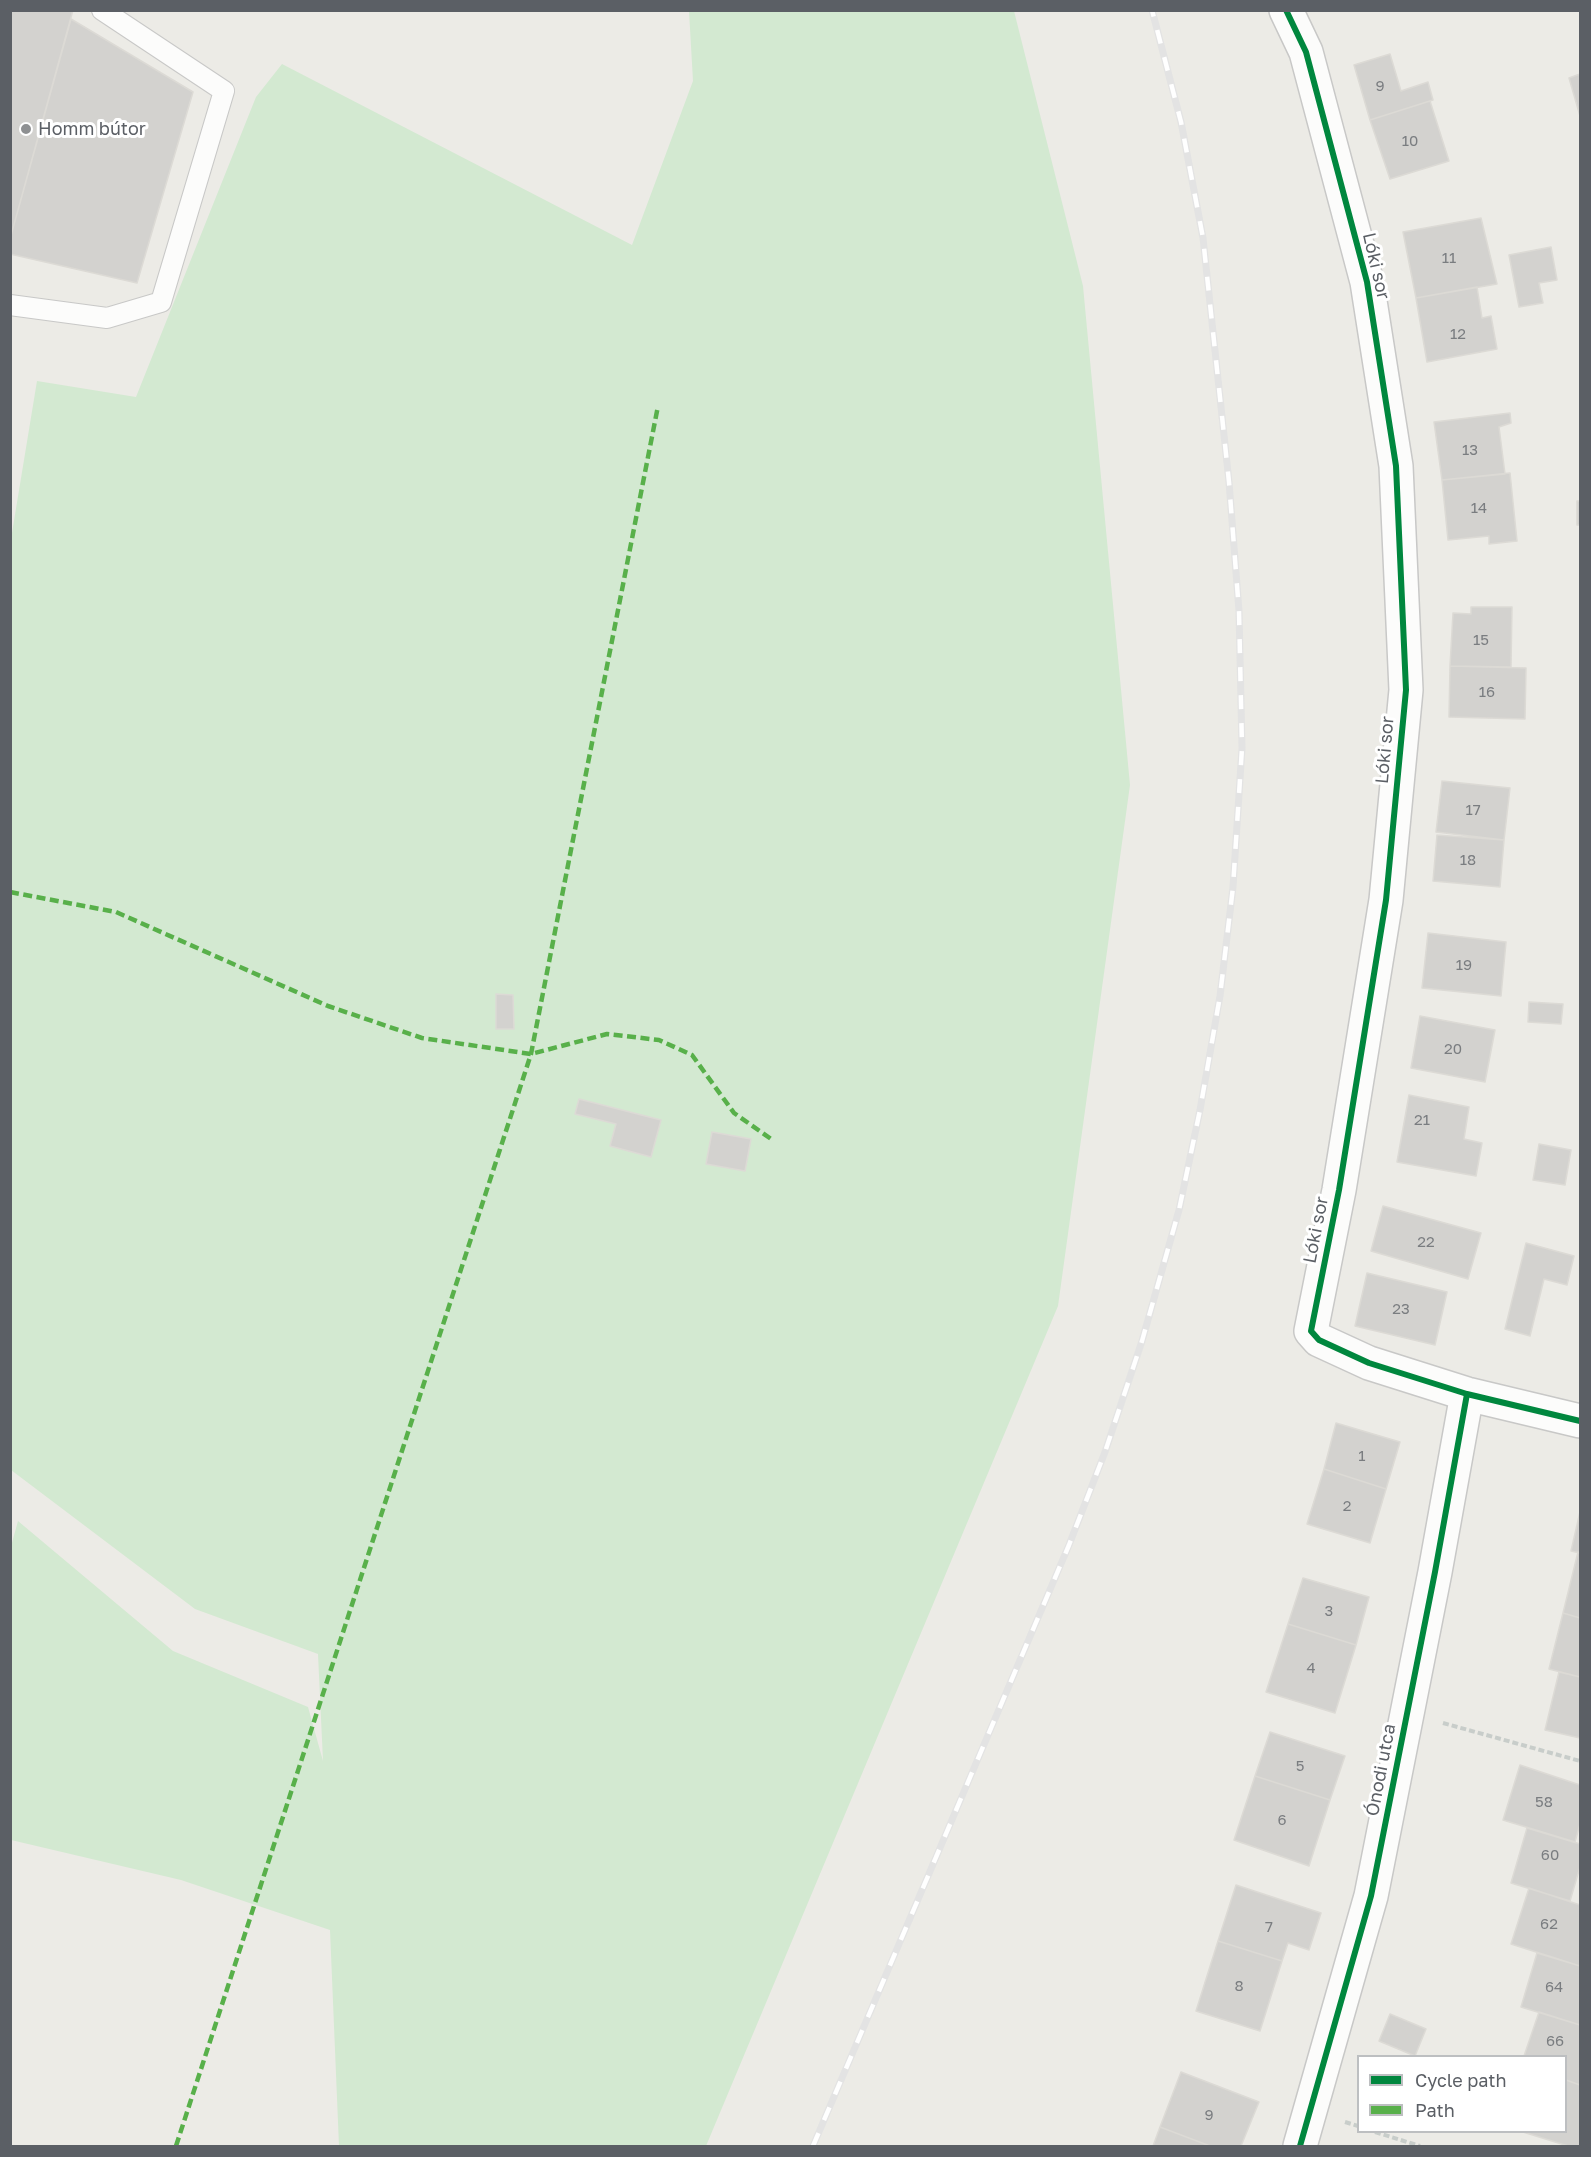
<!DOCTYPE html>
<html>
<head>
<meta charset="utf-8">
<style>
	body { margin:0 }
	#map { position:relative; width:1591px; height:2157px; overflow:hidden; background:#ecebe6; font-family:"Golos Text",sans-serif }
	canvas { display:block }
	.frame { position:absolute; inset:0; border:12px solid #5b5f65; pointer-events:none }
	.legend { position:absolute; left:1357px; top:2055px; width:210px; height:78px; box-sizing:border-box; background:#fff; border:2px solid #bdbfc1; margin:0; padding:8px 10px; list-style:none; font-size:18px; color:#5b5f65 }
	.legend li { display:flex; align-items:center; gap:12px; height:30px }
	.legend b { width:30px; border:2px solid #bdbfc1 }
</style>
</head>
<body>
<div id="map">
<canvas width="1591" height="2157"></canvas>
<div class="frame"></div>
<ul class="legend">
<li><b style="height:8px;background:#00873e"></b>Cycle path</li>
<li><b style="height:8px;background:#58b04a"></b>Path</li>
</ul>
</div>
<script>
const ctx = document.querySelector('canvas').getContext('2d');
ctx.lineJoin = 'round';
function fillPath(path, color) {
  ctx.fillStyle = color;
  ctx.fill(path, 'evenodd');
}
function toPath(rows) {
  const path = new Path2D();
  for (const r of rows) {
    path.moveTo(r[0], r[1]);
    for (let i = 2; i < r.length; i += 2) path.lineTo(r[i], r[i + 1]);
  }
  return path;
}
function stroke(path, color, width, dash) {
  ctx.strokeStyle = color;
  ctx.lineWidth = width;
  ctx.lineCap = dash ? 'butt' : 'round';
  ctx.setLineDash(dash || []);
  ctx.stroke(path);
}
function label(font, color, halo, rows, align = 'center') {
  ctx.font = font + ' "Golos Text",sans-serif';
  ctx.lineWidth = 6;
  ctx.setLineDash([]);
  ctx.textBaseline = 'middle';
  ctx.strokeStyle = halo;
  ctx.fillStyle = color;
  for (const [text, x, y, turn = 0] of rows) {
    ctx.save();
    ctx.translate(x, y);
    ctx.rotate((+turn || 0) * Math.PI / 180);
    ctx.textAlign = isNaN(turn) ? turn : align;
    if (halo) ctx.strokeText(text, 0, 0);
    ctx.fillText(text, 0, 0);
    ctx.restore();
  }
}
const green = toPath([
	[689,11,1014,11,1083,286,1130,785,1058,1306,706,2146,339,2146,330,1930,181,1880,11,1840,10,1550,18,1521,173,1651,308,1707,323,1761,318,1654,195,1609,11,1470,10,545,37,381,136,397,256,97,282,64,632,245,693,81]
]);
const building = toPath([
	[10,10,73,10,10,239,10,10],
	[71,19,193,92,137,283,10,254,10,239,71,19],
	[1390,54,1401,91,1428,82,1433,100,1370,120,1354,65,1390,54],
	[1580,74,1580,116,1569,78,1580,74],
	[1430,101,1449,161,1390,179,1370,120,1430,101],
	[1481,218,1497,284,1416,298,1403,232,1481,218],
	[1551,247,1557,280,1539,283,1543,303,1519,307,1509,255,1551,247],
	[1477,287,1482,318,1491,316,1497,349,1427,362,1416,298,1477,287],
	[1510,413,1511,423,1499,427,1505,474,1442,480,1434,422,1510,413],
	[1510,473,1517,541,1489,544,1489,536,1448,540,1442,480,1510,473],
	[1577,501,1580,501,1580,525,1577,525,1577,501],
	[1471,607,1512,607,1511,667,1450,666,1453,613,1471,614,1471,607],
	[1450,666,1526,668,1525,719,1449,717,1450,666],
	[1442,781,1510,788,1504,840,1436,832,1442,781],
	[1437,835,1504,840,1500,887,1433,881,1437,835],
	[1428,933,1506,942,1501,996,1422,988,1428,933],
	[496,994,513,995,514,1029,496,1029,496,994],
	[1529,1002,1563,1004,1561,1024,1528,1022,1529,1002],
	[1420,1016,1495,1030,1485,1082,1411,1068,1420,1016],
	[1409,1095,1469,1107,1464,1139,1482,1143,1476,1176,1397,1162,1409,1095],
	[579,1099,661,1120,651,1157,610,1146,616,1124,575,1114,579,1099],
	[712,1132,751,1139,745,1171,706,1164,712,1132],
	[1539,1144,1571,1150,1565,1185,1533,1180,1539,1144],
	[1383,1206,1481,1233,1468,1279,1371,1251,1383,1206],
	[1526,1243,1574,1256,1567,1285,1544,1279,1530,1336,1505,1329,1526,1243],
	[1367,1273,1447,1292,1435,1345,1355,1326,1367,1273],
	[1336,1423,1400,1442,1386,1489,1324,1469,1336,1423],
	[1324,1469,1386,1489,1370,1543,1307,1524,1324,1469],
	[1580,1512,1580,1553,1571,1551,1580,1512],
	[1578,1552,1580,1553,1580,1618,1563,1613,1578,1552],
	[1303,1578,1369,1597,1356,1645,1288,1624,1303,1578],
	[1563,1613,1580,1618,1580,1677,1549,1669,1563,1613],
	[1288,1624,1356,1645,1335,1713,1266,1692,1288,1624],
	[1559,1672,1580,1677,1580,1738,1545,1730,1559,1672],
	[1270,1732,1345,1756,1330,1800,1255,1776,1270,1732],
	[1520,1765,1580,1785,1580,1824,1575,1842,1503,1820,1520,1765],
	[1255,1776,1330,1800,1309,1866,1234,1840,1255,1776],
	[1527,1828,1580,1844,1580,1867,1570,1901,1511,1883,1527,1828],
	[1236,1885,1321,1913,1309,1950,1288,1943,1282,1961,1218,1941,1236,1885],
	[1529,1888,1580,1905,1580,1966,1511,1944,1529,1888],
	[1218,1941,1282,1961,1260,2031,1196,2011,1218,1941],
	[1537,1953,1580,1966,1580,2025,1521,2007,1537,1953],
	[1539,2012,1580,2025,1580,2085,1566,2080,1566,2056,1524,2056,1539,2012],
	[1390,2014,1426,2029,1415,2056,1379,2041,1390,2014],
	[1181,2072,1259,2102,1241,2146,1210,2146,1160,2127,1181,2072],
	[1566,2080,1580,2085,1580,2146,1568,2146,1523,2132,1566,2132,1566,2080],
	[1160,2127,1210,2146,1153,2146,1160,2127]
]);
const path = toPath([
	[1443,1723,1580,1761],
	[1345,2122,1358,2126],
	[1375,2132,1420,2146]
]);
const service = toPath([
	[10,305,107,318,161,302,224,91,102,10]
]);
const minor = toPath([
	[1286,10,1306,52,1367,282,1396,466,1406,690,1386,900,1339,1190,1311,1331,1319,1340,1369,1363,1467,1394,1580,1421],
	[1300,2146,1371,1896,1435,1572,1467,1394]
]);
const rail = toPath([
	[813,2146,1069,1545,1105,1452,1142,1341,1179,1210,1200,1110,1220,996,1233,887,1242,748,1239,611,1229,482,1203,238,1181,122,1152,10]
]);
const quiet = toPath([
	[10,892,116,912,328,1006,422,1038,531,1054,607,1034,659,1040,692,1055,734,1113,774,1141],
	[176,2146,531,1054,658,406]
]);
const cycleway = toPath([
	[1286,10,1306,52,1367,282,1396,466,1406,690,1386,900,1339,1190,1311,1331,1319,1340,1369,1363,1467,1394,1580,1421],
	[1300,2146,1371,1896,1435,1572,1467,1394]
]);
const markers = [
	[26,129,6,"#8e9092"]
];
const numberNames = [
	["9",1380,86],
	["10",1410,141],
	["11",1449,258],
	["12",1458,334],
	["13",1470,450],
	["14",1479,508],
	["15",1481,640],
	["16",1487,692],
	["17",1473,810],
	["18",1468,860],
	["19",1464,965],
	["20",1453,1049],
	["21",1422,1120],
	["22",1426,1242],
	["23",1401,1309],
	["1",1362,1456],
	["2",1347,1506],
	["3",1329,1611],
	["4",1311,1668],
	["5",1300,1766],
	["58",1544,1802],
	["6",1282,1820],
	["60",1550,1855],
	["62",1549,1924],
	["7",1269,1927],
	["8",1239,1986],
	["64",1554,1987],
	["66",1555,2041],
	["9",1209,2115]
];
const poiNames = [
	["Homm bútor",38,129]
];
const streetNames = [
	["Lóki sor",1376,266,77],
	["Lóki sor",1385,750,-85],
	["Lóki sor",1316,1230,-79],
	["Ónodi utca",1381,1770,-79]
];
fillPath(green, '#d3e9d1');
fillPath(building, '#d3d2cf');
stroke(building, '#dcdad5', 1.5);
stroke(service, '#c8c8c7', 22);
stroke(minor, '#c8c8c7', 36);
stroke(path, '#c8cdca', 4, [6, 3]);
stroke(service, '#fcfcfb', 20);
stroke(minor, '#fcfcfb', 33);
stroke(rail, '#e3e3e3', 7);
stroke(rail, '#fff', 4.5, [14]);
stroke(quiet, '#58b04a', 4.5, [9, 4.5]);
stroke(cycleway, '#00873e', 6);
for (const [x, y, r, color] of markers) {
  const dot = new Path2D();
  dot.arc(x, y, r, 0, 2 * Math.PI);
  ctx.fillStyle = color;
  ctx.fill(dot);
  stroke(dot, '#fff', 2);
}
label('15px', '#7a7d80', null, numberNames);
label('18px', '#5b5f65', '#fff', poiNames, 'left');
label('18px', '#5b5f65', '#fff', streetNames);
</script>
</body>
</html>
